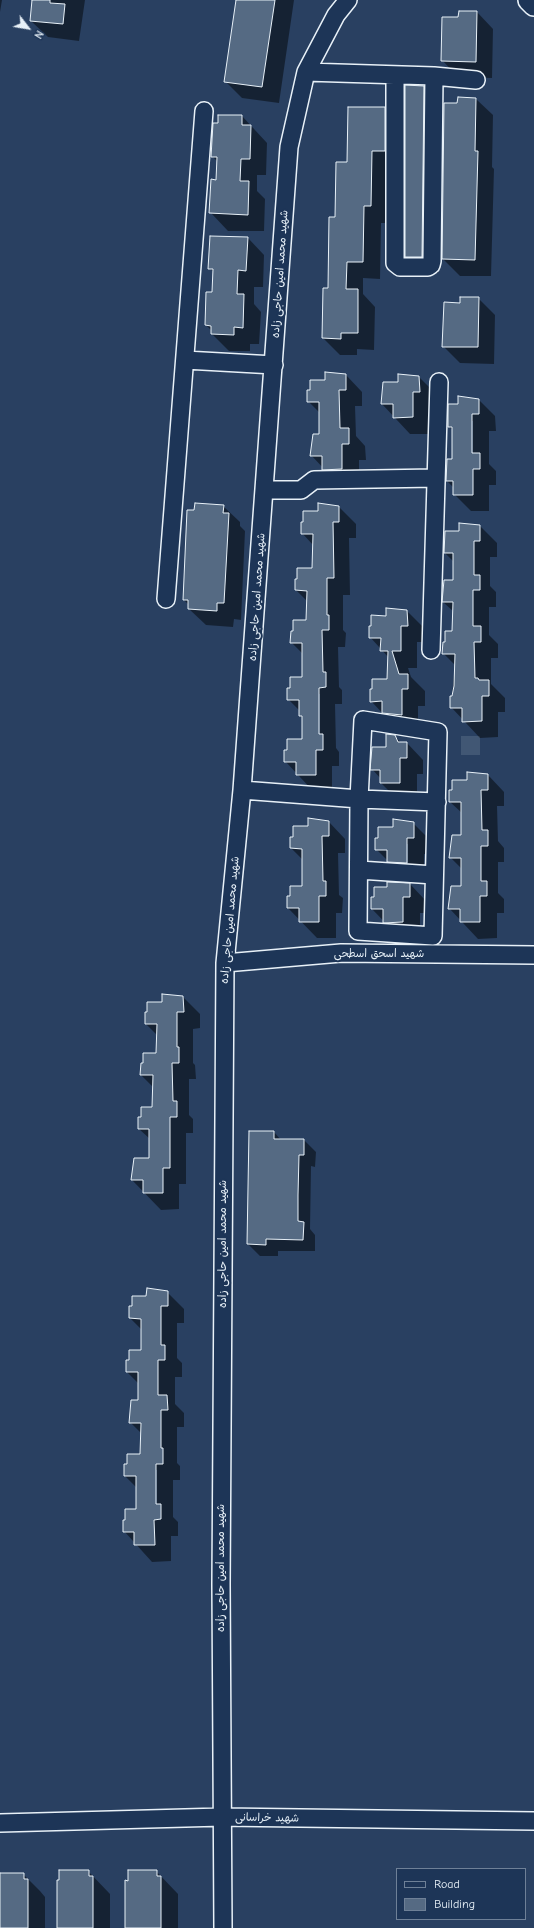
<!DOCTYPE html>
<html>
<head>
<meta charset="utf-8">
<style>
	body { margin:0 }
	#map { position:relative; width:534px; height:1928px; overflow:hidden; background:#294061; font-family:"Comic Neue",sans-serif }
	canvas { display:block }
	.legend { position:absolute; left:396px; top:1868px; width:130px; height:52px; box-sizing:border-box; background:#1d3557; border:1px solid #6e8097; margin:0; padding:5px 7px; list-style:none; font-size:12px; color:#e8f1f8 }
	.legend li { display:flex; align-items:center; gap:8px; height:20px }
	.legend b { width:20px; border:1px solid #6e8097 }
	.north { position:absolute; left:8px; top:8px; width:40px; height:40px; -webkit-text-stroke:3px #1d3557; paint-order:stroke; rotate:121deg; font-size:11px; font-weight:700; line-height:16px; text-align:center; color:#e8f1f8 }
	.north::after { content:''; display:block; margin:auto; width:14px; height:18px; background:#e8f1f8; clip-path:polygon(50% 0,100% 100%,50% 72%,0 100%) }
</style>
</head>
<body>
<div id="map">
<canvas width="534" height="1928"></canvas>
<ul class="legend">
<li><b style="height:5px;background:#1d3557"></b>Road</li>
<li><b style="height:11px;background:#556a83"></b>Building</li>
</ul>
<div class="north">N</div>
</div>
<script>
const ctx = document.querySelector('canvas').getContext('2d');
ctx.lineJoin = 'round';
function fillPath(path, color) {
  ctx.fillStyle = color;
  ctx.fill(path, 'evenodd');
}
function toPath(rows) {
  const path = new Path2D();
  for (const r of rows) {
    path.moveTo(r[0], r[1]);
    for (let i = 2; i < r.length; i += 2) path.lineTo(r[i], r[i + 1]);
  }
  return path;
}
function stroke(path, color, width, dash) {
  ctx.strokeStyle = color;
  ctx.lineWidth = width;
  ctx.lineCap = dash ? 'butt' : 'round';
  ctx.setLineDash(dash || []);
  ctx.stroke(path);
}
function label(font, color, halo, rows, align = 'center') {
  ctx.font = font + ' "Comic Neue","Playpen Sans Arabic",sans-serif';
  ctx.lineWidth = 4;
  ctx.setLineDash([]);
  ctx.textBaseline = 'middle';
  ctx.strokeStyle = halo;
  ctx.fillStyle = color;
  for (const [text, x, y, turn = 0] of rows) {
    ctx.save();
    ctx.translate(x, y);
    ctx.rotate((+turn || 0) * Math.PI / 180);
    ctx.textAlign = isNaN(turn) ? turn : align;
    if (halo) ctx.strokeText(text, 0, 0);
    ctx.fillText(text, 0, 0);
    ctx.restore();
  }
}
const green = toPath([
	[461,736,480,736,480,755,461,755]
]);
const shadow = toPath([
	[0,0,2,0,0,12],
	[33,0,85,0,79,41,48,37,31,21],
	[237,0,294,0,279,103,242,98,225,81],
	[477,12,493,29,492,78,458,77,442,60],
	[423,87,440,103,438,273,423,273,406,257],
	[476,99,493,115,492,167,494,169,491,276,460,276,443,259,458,104],
	[385,108,401,125,387,223,381,223,380,279,363,278,363,294,375,307,374,350,357,349,357,355,340,355,323,338,324,289,329,289,336,218,348,163],
	[219,116,242,116,267,143,266,175,257,175,257,191,265,199,264,231,228,231,212,214,212,180,217,181,218,162,212,156],
	[248,238,264,255,263,287,254,287,254,304,261,312,259,344,250,344,250,351,229,351,212,334,212,331,206,325,212,293,214,272,209,268],
	[478,298,495,315,494,364,460,363,443,346,461,304],
	[346,375,362,392,362,406,355,406,356,436,365,446,366,460,359,460,359,486,340,486,311,455,312,445,314,445,320,435,320,413,308,401,311,381,326,381],
	[419,377,436,394,436,408,429,408,429,434,410,434,382,404,399,383],
	[479,400,495,416,496,431,489,431,489,464,496,471,496,485,489,485,489,511,471,511,454,494,454,488,447,481,453,460,453,431,449,426],
	[471,421,473,421,473,458,471,458],
	[319,504,339,507,356,524,356,538,349,538,350,595,343,595,343,630,346,633,345,647,338,647,339,687,342,690,342,704,335,704,336,748,339,752,339,766,332,766,332,791,314,792,285,761,288,751,303,740,303,718,300,716,300,711,288,699,291,689,303,678,303,654,291,642,294,632,307,621,308,602,296,590,298,580,313,569,313,545,302,533,304,523,319,512],
	[318,694,320,694,320,739,318,739],
	[223,506,240,522,240,526,245,531,241,620,234,619,233,627,206,625,189,609,189,605,184,600,195,511],
	[480,526,497,543,497,557,490,557,490,586,496,592,496,607,489,607,489,635,498,644,498,658,491,658,491,684,505,698,505,712,498,712,498,737,480,738,451,707,455,665,443,653,446,643,453,632,454,612,443,602,454,581,454,562,445,553,460,532],
	[407,611,424,628,424,642,417,642,417,668,408,668,411,677,425,691,425,706,418,706,418,731,387,718,371,701,388,680,389,658,370,637,387,617],
	[395,736,401,743,407,743,423,760,423,774,417,774,417,799,398,800,381,783,381,779,372,769],
	[488,775,504,792,504,806,497,806,498,841,504,848,504,862,498,862,498,893,504,899,504,913,497,913,497,938,478,939,449,908,462,887,462,869,450,857,462,836,462,813,450,802,468,781],
	[329,822,345,839,345,853,338,853,339,895,343,898,342,913,336,913,336,938,317,938,288,908,303,887,303,860,291,848,294,838],
	[413,823,430,840,430,854,424,854,424,879,405,878,376,849,379,839,394,828],
	[406,844,408,844,408,868,406,868],
	[410,884,426,901,427,913,420,913,420,939,401,939,372,909,375,898,388,888],
	[183,997,200,1014,200,1028,193,1029,193,1063,195,1065,196,1079,189,1079,189,1115,193,1119,193,1133,186,1133,186,1184,179,1184,179,1209,161,1210,132,1180,150,1159,150,1139,139,1129,142,1118,153,1108,153,1087,141,1075,157,1054,158,1036,146,1024,163,1003],
	[274,1132,281,1140,304,1140,316,1152,315,1167,311,1166,310,1229,315,1235,315,1251,278,1251,278,1256,260,1256,248,1244],
	[167,1292,184,1309,184,1323,177,1323,177,1358,182,1363,182,1377,175,1377,175,1404,184,1413,184,1427,177,1427,177,1463,180,1466,180,1480,173,1480,173,1517,178,1522,178,1536,171,1536,171,1561,152,1562,124,1531,126,1521,137,1510,137,1488,125,1476,128,1465,141,1455,142,1434,130,1422,139,1401,139,1384,127,1372,142,1351,142,1330,130,1318,147,1297],
	[155,1470,157,1470,157,1509,155,1509],
	[88,1871,110,1894,110,1928,58,1928],
	[156,1871,178,1894,178,1928,126,1928,129,1882],
	[0,1874,23,1874,40,1891,45,1897,45,1928,0,1928]
]);
const building = toPath([
	[32,0,50,0,50,3,65,4,63,24,30,21,32,0],
	[236,0,275,0,262,87,224,82,236,0],
	[459,11,477,11,476,62,441,61,442,17,458,17,459,11],
	[405,85,424,86,422,257,405,257,405,85],
	[458,97,476,98,475,151,478,151,475,260,442,259,444,103,457,103,458,97],
	[348,107,385,107,385,151,372,151,371,206,364,206,363,262,347,262,346,289,358,289,358,333,341,333,341,339,322,338,323,288,328,288,329,217,335,217,336,162,347,162,348,107],
	[218,115,242,115,242,125,251,125,250,159,241,159,240,181,249,181,248,215,209,213,211,179,216,180,217,157,211,157,213,123,218,123,218,115],
	[210,236,248,237,246,271,238,270,237,294,244,294,243,328,234,327,234,335,211,334,211,326,205,325,206,292,212,292,213,269,208,269,210,236],
	[460,297,479,297,478,347,442,347,444,302,460,303,460,297],
	[325,372,346,374,346,390,339,390,340,428,349,428,349,444,342,444,342,469,322,470,322,456,310,456,313,434,319,434,319,402,307,402,307,390,310,390,310,380,325,380,325,372],
	[398,374,419,376,420,392,413,392,413,417,393,418,393,404,381,404,383,382,398,382,398,374],
	[458,396,479,399,479,414,472,414,472,453,480,453,480,469,473,469,473,495,453,495,453,481,446,481,447,459,452,459,452,427,448,427,448,404,458,404,458,396],
	[195,503,224,505,223,513,229,513,224,603,217,603,217,611,188,609,188,600,183,600,187,510,194,510,195,503],
	[318,503,339,506,339,522,333,522,334,578,327,578,327,615,329,615,329,630,322,630,323,672,326,672,326,687,319,688,319,734,323,734,323,750,316,750,316,775,296,775,296,762,284,762,284,750,287,750,287,739,302,739,302,716,299,716,299,700,287,700,287,688,290,688,290,677,302,677,302,643,290,643,291,631,293,631,293,620,306,620,307,591,295,590,295,579,297,579,297,568,312,568,313,534,301,534,301,522,303,522,303,511,318,511,318,503],
	[459,523,480,525,480,541,474,541,474,575,480,575,480,590,473,590,473,626,481,626,481,642,474,642,475,678,478,678,479,680,489,680,489,696,482,696,482,721,462,722,462,708,450,708,450,696,452,696,454,686,455,654,442,654,443,642,445,642,445,631,452,631,453,602,442,602,444,580,453,580,453,553,444,553,445,531,459,531,459,523],
	[386,608,407,610,408,626,401,626,401,651,392,651,399,674,408,674,408,689,402,689,402,715,382,713,382,701,370,702,370,689,372,689,372,679,387,679,388,651,380,651,381,638,369,638,369,626,371,626,371,615,386,616,386,608],
	[386,734,395,735,398,742,407,742,407,758,400,758,400,783,380,783,380,770,370,770,372,747,386,747,386,734],
	[467,772,488,774,488,790,481,790,482,830,488,830,488,846,481,846,481,881,487,881,487,896,480,896,480,922,460,922,460,909,448,909,451,886,461,886,461,858,449,858,452,835,461,835,461,802,449,802,449,790,452,790,452,780,467,780,467,772],
	[308,818,329,821,329,836,322,836,323,881,326,881,326,896,319,896,319,922,299,922,299,908,287,908,287,896,290,896,290,886,302,886,302,849,290,848,290,837,293,837,293,826,308,826,308,818],
	[393,819,414,822,414,838,407,838,407,863,387,862,387,850,375,850,375,838,378,838,378,827,393,827,393,819],
	[387,882,410,883,410,897,403,897,403,922,383,923,383,909,371,909,371,897,374,897,374,887,387,887,387,882],
	[162,994,183,996,184,1012,177,1012,177,1047,179,1047,179,1063,172,1063,173,1101,177,1101,177,1117,170,1117,170,1168,163,1168,163,1193,143,1193,143,1180,131,1180,134,1158,149,1158,149,1129,138,1129,138,1117,141,1117,141,1107,152,1107,153,1075,140,1075,141,1063,143,1063,143,1053,156,1053,157,1024,145,1024,145,1012,147,1012,147,1002,162,1002,162,994],
	[249,1131,274,1131,274,1139,304,1139,304,1155,299,1155,298,1195,298,1221,304,1222,303,1240,266,1239,266,1245,247,1244,249,1131],
	[147,1288,168,1291,168,1306,161,1306,161,1345,165,1345,165,1360,158,1360,158,1395,167,1395,168,1410,161,1410,161,1448,163,1448,163,1464,156,1464,156,1504,161,1504,161,1519,154,1520,155,1545,134,1545,134,1532,123,1532,123,1520,125,1520,125,1509,136,1509,136,1476,124,1476,124,1464,127,1464,127,1454,140,1454,141,1423,129,1423,131,1400,138,1400,138,1372,126,1372,126,1360,129,1360,129,1350,141,1350,141,1319,129,1318,129,1306,132,1306,132,1296,146,1296,147,1288],
	[59,1870,89,1870,89,1876,93,1876,93,1928,57,1928,57,1880,59,1880,59,1870],
	[128,1870,157,1870,157,1876,161,1876,161,1928,125,1928,125,1880,128,1881,128,1870],
	[0,1873,24,1873,24,1879,28,1879,28,1928,0,1928,0,1873]
]);
const minor = toPath([
	[306,72,434,76,476,80],
	[395,75,395,263,400,267,428,267,431,265,432,261,434,76],
	[185,360,274,365],
	[265,490,301,490,314,480,435,478],
	[166,599,204,111],
	[431,650,439,382],
	[363,720,438,732,433,936,358,931,359,799,363,720],
	[242,790,359,799,437,802],
	[359,870,434,875],
	[225,963,341,953,534,955],
	[0,1823,222,1817,534,1821],
	[223,1928,221,1584,225,963,242,790,289,147,306,72,336,15,348,0]
]);
const major = toPath([
	[529,0,534,5]
]);
const streetNames = [
	["شهید محمد امین حاجی زاده",280,274,-86],
	["شهید محمد امین حاجی زاده",257,597,-86],
	["شهید محمد امین حاجی زاده",230,920,-85],
	["شهید اسحق اسطحی",379,954],
	["شهید محمد امین حاجی زاده",223,1244,-90],
	["شهید محمد امین حاجی زاده",221,1568,-90],
	["شهید خراسانی",267,1818,1]
];
fillPath(green, '#415774');
fillPath(shadow, '#0007');
fillPath(building, '#556a83');
stroke(building, '#e8f1f8', 1);
stroke(minor, '#e8f1f8', 20);
stroke(major, '#e8f1f8', 24);
stroke(minor, '#1d3557', 17);
stroke(major, '#1d3557', 21);
label('11px', '#e8f1f8', '#1d3557', streetNames);
</script>
</body>
</html>
